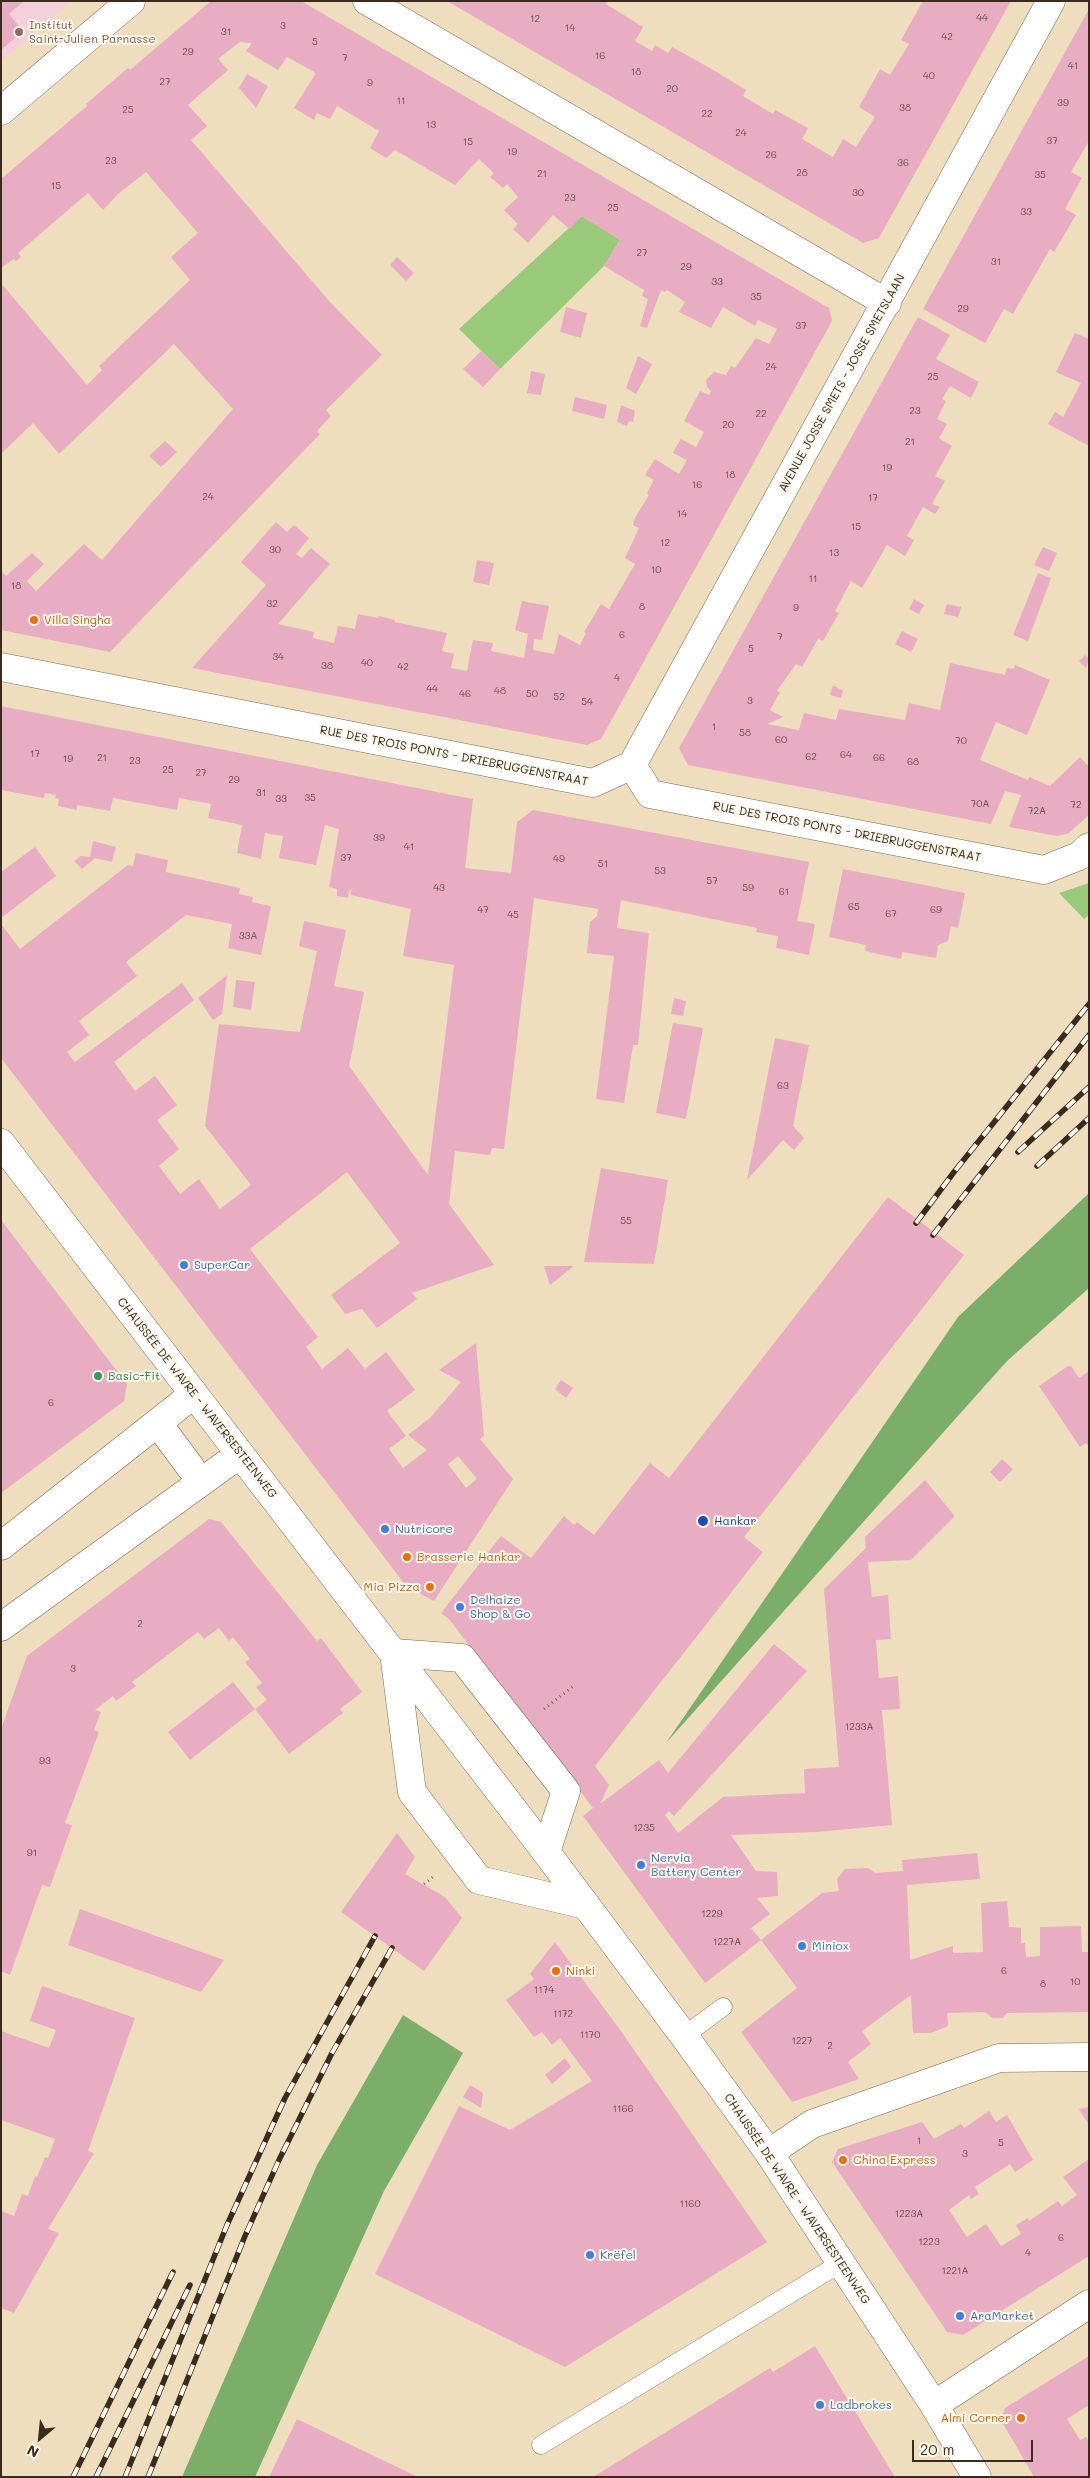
<!DOCTYPE html>
<html>
<head>
<meta charset="utf-8">
<style>
	body { margin:0 }
	#map { position:relative; width:1090px; height:2478px; overflow:hidden; background:#eedebd; font-family:Mali,sans-serif }
	canvas { display:block }
	.frame { position:absolute; inset:0; border:2px solid #3b2a1e; pointer-events:none }
	.north { position:absolute; left:15px; top:2413px; width:50px; height:50px; -webkit-text-stroke:4px #fbf7ec; paint-order:stroke; rotate:208deg; font-size:14px; font-weight:700; line-height:20px; text-align:center; color:#3b2a1e }
	.north::after { content:''; display:block; margin:auto; width:18px; height:22px; background:#3b2a1e; clip-path:polygon(50% 0,100% 100%,50% 72%,0 100%) }
	.scale { position:absolute; left:912px; top:2440px; width:121px; height:22px; box-sizing:border-box; border:2px solid #3b2a1e; border-top:0; padding-left:6px; font-size:15px; line-height:18px; white-space:nowrap; color:#3b2a1e; -webkit-text-stroke:4px #fbf7ec; paint-order:stroke }
</style>
</head>
<body>
<div id="map">
<canvas width="1090" height="2478"></canvas>
<div class="frame"></div>
<div class="north">N</div>
<div class="scale">20 m</div>
</div>
<script>
const ctx = document.querySelector('canvas').getContext('2d');
ctx.lineJoin = 'round';
function fillPath(path, color) {
  ctx.fillStyle = color;
  ctx.fill(path, 'evenodd');
}
function toPath(rows) {
  const path = new Path2D();
  for (const r of rows) {
    path.moveTo(r[0], r[1]);
    for (let i = 2; i < r.length; i += 2) path.lineTo(r[i], r[i + 1]);
  }
  return path;
}
function stroke(path, color, width, dash) {
  ctx.strokeStyle = color;
  ctx.lineWidth = width;
  ctx.lineCap = dash ? 'butt' : 'round';
  ctx.setLineDash(dash || []);
  ctx.stroke(path);
}
function label(font, color, halo, rows, align = 'center') {
  ctx.font = font + ' Mali,sans-serif';
  ctx.lineWidth = 4;
  ctx.setLineDash([]);
  ctx.textBaseline = 'middle';
  ctx.strokeStyle = halo;
  ctx.fillStyle = color;
  for (const [text, x, y, turn = 0] of rows) {
    ctx.save();
    ctx.translate(x, y);
    ctx.rotate((+turn || 0) * Math.PI / 180);
    ctx.textAlign = isNaN(turn) ? turn : align;
    if (halo) ctx.strokeText(text, 0, 0);
    ctx.fillText(text, 0, 0);
    ctx.restore();
  }
}
const built = toPath([
	[1,1,72,1,1,62]
]);
const green = toPath([
	[582,216,620,240,604,266,500,369,459,329],
	[1089,883,1089,915,1084,919,1059,893]
]);
const forest = toPath([
	[1089,1193,1089,1288,1007,1361,666,1743,958,1317],
	[403,2015,463,2053,384,2191,255,2477,182,2477,317,2165]
]);
const building = toPath([
	[1,1,24,1,9,14,23,31,1,50],
	[211,1,301,1,829,308,832,321,601,739,587,745,192,668,266,585,241,562,276,522,287,532,294,525,309,538,296,554,302,558,311,548,330,564,278,624,314,632,313,638,334,643,338,626,355,629,358,614,378,618,379,616,395,620,395,622,447,633,442,651,454,654,451,668,467,671,473,640,493,643,491,651,524,658,528,634,515,630,522,601,549,606,542,640,534,639,533,650,554,654,559,634,580,645,586,633,584,632,601,604,609,609,635,564,625,558,639,528,633,525,635,518,649,495,647,493,654,480,645,475,655,459,679,474,687,460,673,453,677,445,681,439,696,447,704,432,684,421,700,391,709,395,711,391,707,387,706,380,714,372,726,375,731,366,735,368,756,338,769,344,777,329,758,320,755,326,723,307,711,328,679,312,685,302,667,290,665,292,661,290,647,328,640,326,648,299,642,296,644,290,604,266,620,240,582,216,570,229,553,215,528,243,513,229,518,224,504,210,518,197,507,184,503,188,490,177,494,173,479,159,455,185,395,150,386,158,370,148,379,131,337,106,330,119,317,113,314,120,294,108,316,73,287,57,278,70,246,51,252,43,240,42,218,59,228,70,188,105,207,126,191,140,329,301,382,355,326,410,331,416,317,431,320,434,110,652,1,630,1,571,6,576,32,553,44,564,27,581,36,591,84,544,102,560,233,409,174,344,59,454,33,423,1,454,1,283,87,385,102,370,99,366,190,280,171,257,198,233,146,172,118,194,103,210,88,193,18,253,21,257,16,261,14,259,1,268,1,179,87,106,86,104,128,68,130,70],
	[447,1,608,1,606,4,643,27,635,41,652,51,655,45,668,53,672,47,710,68,746,90,743,96,773,114,775,110,808,128,802,139,833,157,843,139,856,147,875,117,859,107,880,69,890,75,909,44,901,40,923,1,1011,1,879,238,863,243],
	[1089,9,1089,141,1071,172,1082,178,1065,209,1076,215,1054,252,1050,249,1013,314,1004,309,985,343,923,309],
	[247,74,268,86,256,108,239,88],
	[397,257,414,273,406,281,390,265],
	[566,307,587,313,581,338,560,332],
	[918,317,950,335,936,359,979,382,971,398,950,386,942,399,946,401,937,419,947,424,939,438,952,446,935,476,945,481,932,504,940,507,935,514,923,507,907,536,914,540,905,556,887,545,862,588,851,581,835,611,839,613,823,641,818,639,802,667,796,664,777,691,780,692,770,710,783,717,767,724,799,730,804,713,836,720,839,709,905,720,909,703,940,710,950,663,1005,675,1007,668,1014,669,1015,665,1050,680,1027,735,996,722,980,760,1028,780,1029,777,1050,786,1080,757,1089,767,1089,815,1069,833,1057,836,1009,827,1021,795,1005,791,991,824,688,765,679,748],
	[1075,333,1089,339,1089,446,1048,424,1055,412,1063,417,1081,383,1056,372],
	[481,351,500,369,483,387,463,369],
	[638,356,652,364,636,394,626,388],
	[531,371,545,374,541,395,527,393],
	[575,397,607,405,604,419,572,411],
	[621,405,635,411,633,422,629,421,627,426,617,422],
	[165,441,177,452,161,467,149,456],
	[1043,547,1057,553,1049,571,1034,565],
	[477,560,494,563,489,585,473,582],
	[1038,573,1051,578,1028,641,1013,635],
	[914,599,924,605,919,614,909,609],
	[947,604,961,607,958,617,944,614],
	[902,631,918,639,911,652,895,644],
	[1085,655,1089,659,1086,668,1079,661],
	[833,685,843,691,841,698,830,695],
	[1,706,473,799,465,868,511,873,517,822,533,810,809,862,797,921,815,924,809,955,776,948,778,936,756,932,757,928,621,900,617,928,649,933,638,1045,633,1045,624,1103,596,1099,614,956,587,953,590,922,597,916,598,909,534,898,504,1149,492,1148,490,1155,455,1151,449,1204,494,1265,412,1293,417,1299,377,1328,362,1309,345,1314,331,1295,400,1243,347,1172,250,1249,318,1337,306,1347,322,1369,348,1348,365,1369,386,1352,415,1390,387,1411,406,1436,389,1449,403,1468,427,1450,408,1435,430,1418,461,1382,439,1370,476,1343,484,1436,480,1439,513,1479,434,1601,406,1586,394,1570,1,1058,1,924,20,949,128,865,133,866,136,853,168,860,166,872,240,888,239,894,253,897,252,902,271,906,261,955,228,948,232,924,186,915,126,962,137,976,79,1021,89,1035,67,1052,75,1062,182,983,194,1000,114,1062,135,1091,155,1076,177,1105,157,1120,179,1149,159,1166,180,1194,199,1179,220,1209,251,1185,205,1126,219,1024,300,1032,317,951,299,946,304,921,346,930,334,986,364,992,349,1066,428,1175,454,965,403,956,411,909,351,895,351,890,349,890,348,898,337,896,337,889,329,887,339,829,325,825,316,865,279,858,283,836,265,833,261,859,237,853,242,825,208,818,211,804,179,798,177,810,113,798,110,811,77,805,77,810,58,806,59,799,55,798,56,795,45,793,44,798,1,790],
	[458,1456,477,1479,466,1488,448,1464],
	[93,841,116,847,112,862,95,858,82,869,74,861,81,856,90,857],
	[35,847,56,876,1,918,1,872],
	[843,869,965,893,958,928,951,926,948,941,938,945,936,958,902,952,901,959,865,951,866,945,829,937],
	[227,975,222,1014,213,1020,198,998],
	[236,980,255,982,251,1010,233,1007],
	[674,998,686,1001,683,1016,671,1014],
	[673,1023,703,1028,686,1119,656,1113],
	[775,1038,809,1045,793,1126,804,1138,794,1150,783,1140,747,1180],
	[601,1168,668,1180,654,1264,584,1262],
	[888,1197,964,1255,744,1537,763,1552,595,1766,609,1785,600,1804,659,1760,668,1773,774,1644,807,1671,674,1816,669,1811,665,1815,678,1833,723,1797,805,1793,804,1769,839,1767,824,1589,866,1548,865,1537,925,1480,954,1515,954,1517,911,1560,868,1562,872,1597,888,1595,891,1639,876,1640,879,1678,898,1676,900,1709,882,1710,892,1825,816,1832,731,1835,756,1871,777,1872,778,1896,757,1898,770,1914,751,1928,761,1940,705,1983,583,1816,593,1808,449,1619,441,1613,501,1536,531,1558,564,1516,574,1525,577,1522,594,1535,650,1463,669,1478],
	[1,1220,127,1384,124,1401,1,1493],
	[544,1266,574,1266,550,1285],
	[1068,1366,1071,1366,1079,1378,1089,1371,1089,1447,1086,1443,1080,1447,1039,1386],
	[561,1380,573,1388,566,1398,555,1389],
	[1002,1459,1013,1469,1000,1482,990,1472],
	[209,1519,221,1522,317,1641,321,1638,362,1692,340,1709,343,1713,289,1754,255,1709,267,1700,256,1687,262,1683,245,1662,250,1659,233,1637,229,1641,219,1628,204,1639,198,1632,132,1682,136,1686,116,1701,113,1696,95,1710,101,1712,94,1730,99,1732,65,1823,72,1825,50,1887,42,1885,10,1975,1,1971,1,1729,27,1656],
	[233,1682,255,1709,190,1760,168,1732],
	[397,1833,415,1857,405,1874,445,1897,462,1918,424,1971,341,1912],
	[977,1853,980,1879,907,1885,910,1960,953,1946,953,1953,983,1952,981,1903,1007,1901,1009,1927,1021,1928,1021,1943,1025,1943,1026,1957,1040,1956,1040,1927,1081,1926,1082,1952,1089,1952,1089,2012,1007,2013,1003,2018,993,2018,985,2012,947,2013,948,2026,931,2033,913,2033,911,1995,862,2031,871,2044,848,2062,859,2079,792,2102,741,2032,797,1988,761,1940,822,1893,839,1891,837,1879,845,1869,868,1868,875,1873,903,1871,902,1860],
	[80,1909,224,1960,201,1992,68,1945],
	[555,1942,621,2031,767,2242,565,2367,375,2274,459,2106,510,2130,592,2081,560,2038,552,2045,542,2032,534,2037,506,2000,534,1979,530,1974],
	[42,1986,135,2018,88,2151,94,2153,48,2229,59,2233,14,2313,1,2308,1,2211,14,2216,22,2194,28,2196,35,2176,37,2177,45,2157,48,2158,55,2139,1,2120,1,2031,49,2048,56,2030,30,2021],
	[565,2058,571,2067,552,2084,545,2075],
	[470,2085,483,2093,481,2108,463,2097],
	[1089,2107,1089,2125,1079,2109],
	[989,2111,996,2122,1007,2115,1033,2160,1015,2172,1010,2164,975,2187,979,2194,971,2199,969,2195,949,2210,967,2237,986,2224,1001,2246,1021,2234,1016,2225,1028,2218,1029,2221,1058,2201,1062,2206,1077,2195,1063,2177,1089,2159,1089,2256,963,2335,947,2332,832,2162,838,2149,922,2122,934,2139,961,2124,964,2128],
	[815,2346,895,2477,593,2477,770,2368,773,2372],
	[1089,2356,1089,2405,1067,2419,1080,2440,1086,2437,1089,2442,1089,2477,1034,2477,1001,2420,1005,2408],
	[297,2419,418,2477,269,2477]
]);
const path = toPath([
	[544,1709,575,1685],
	[424,1884,433,1877]
]);
const lane = toPath([
	[684,2036,723,2007],
	[541,2445,841,2263]
]);
const street = toPath([
	[367,1,887,303],
	[1,667,593,783,632,765],
	[632,765,1051,1],
	[632,765,650,794,1044,870,1079,856,1089,847],
	[165,1433,191,1468],
	[1,1546,194,1394],
	[1,1627,240,1454],
	[546,1852,566,1791,462,1658,394,1653,412,1792,479,1880,586,1905],
	[769,2153,812,2124,999,2058,1089,2057],
	[934,2405,1089,2304]
]);
const secondary = toPath([
	[1,111,131,1],
	[1,1143,546,1852,684,2036,769,2153,934,2405,977,2477]
]);
const rail = toPath([
	[1018,1152,1089,1087],
	[1037,1166,1089,1118],
	[916,1223,954,1172,1089,1004],
	[933,1235,1089,1035],
	[73,2477,173,2272],
	[96,2477,190,2285],
	[125,2477,227,2225,285,2098,375,1936],
	[148,2477,245,2236,279,2160,332,2053,392,1948]
]);
const markers = [
	[19,32,5,"#8d6e63"],
	[34,620,5,"#e8710a"],
	[184,1265,5,"#3f7fe0"],
	[98,1376,5,"#2e9e5b"],
	[703,1521,6,"#1a4fb4"],
	[385,1529,5,"#3f7fe0"],
	[407,1557,5,"#e8710a"],
	[430,1587,5,"#e8710a"],
	[460,1607,5,"#3f7fe0"],
	[641,1865,5,"#3f7fe0"],
	[802,1946,5,"#3f7fe0"],
	[556,1971,5,"#e8710a"],
	[843,2160,5,"#e8710a"],
	[590,2255,5,"#3f7fe0"],
	[960,2316,5,"#3f7fe0"],
	[820,2405,5,"#3f7fe0"],
	[1021,2418,5,"#e8710a"]
];
const numberNames = [
	["44",982,18],
	["12",535,19],
	["3",283,26],
	["14",570,28],
	["31",226,32],
	["42",947,37],
	["5",315,42],
	["29",188,52],
	["16",600,56],
	["7",345,58],
	["41",1073,66],
	["18",636,72],
	["40",929,76],
	["27",165,82],
	["9",370,83],
	["20",672,89],
	["11",401,101],
	["39",1063,103],
	["38",905,108],
	["25",128,110],
	["22",707,114],
	["13",431,125],
	["24",741,133],
	["37",1052,141],
	["15",468,142],
	["19",512,152],
	["26",771,155],
	["23",111,161],
	["36",903,163],
	["28",802,173],
	["21",542,174],
	["35",1040,175],
	["15",56,186],
	["30",858,193],
	["23",570,198],
	["25",613,208],
	["33",1026,212],
	["27",642,253],
	["31",996,262],
	["29",686,267],
	["33",717,282],
	["35",756,297],
	["29",963,309],
	["37",801,326],
	["24",771,367],
	["25",933,377],
	["23",915,411],
	["22",761,414],
	["20",728,425],
	["21",910,442],
	["19",887,468],
	["18",730,475],
	["16",697,485],
	["24",208,497],
	["17",873,498],
	["14",682,514],
	["15",856,527],
	["12",665,543],
	["30",275,550],
	["13",834,553],
	["10",656,570],
	["11",813,579],
	["18",16,586],
	["32",272,604],
	["8",642,607],
	["9",796,608],
	["6",622,635],
	["7",780,637],
	["5",751,649],
	["34",278,657],
	["40",367,663],
	["38",327,666],
	["42",403,667],
	["4",617,678],
	["44",432,689],
	["48",500,691],
	["46",465,694],
	["50",532,694],
	["52",559,697],
	["3",750,701],
	["54",587,702],
	["1",714,727],
	["58",745,733],
	["60",781,740],
	["70",961,741],
	["17",35,754],
	["64",846,755],
	["62",811,757],
	["21",102,758],
	["66",879,758],
	["19",68,759],
	["23",135,761],
	["68",913,762],
	["25",168,770],
	["27",201,773],
	["29",234,780],
	["31",261,793],
	["35",310,798],
	["33",281,799],
	["70A",980,804],
	["72",1076,805],
	["72A",1037,811],
	["39",379,838],
	["41",409,847],
	["37",346,858],
	["49",559,859],
	["51",603,864],
	["53",660,871],
	["57",712,881],
	["43",439,888],
	["59",748,888],
	["61",784,892],
	["65",854,907],
	["47",483,910],
	["69",936,910],
	["67",891,914],
	["45",513,915],
	["33A",248,936],
	["63",783,1086],
	["55",626,1221],
	["6",51,1403],
	["2",140,1624],
	["3",73,1669],
	["1233A",859,1727],
	["93",45,1761],
	["1235",644,1828],
	["91",32,1853],
	["1229",712,1914],
	["1227A",727,1942],
	["6",1004,1971],
	["10",1075,1982],
	["8",1043,1984],
	["1174",544,1990],
	["1172",563,2014],
	["1170",590,2035],
	["1227",802,2041],
	["2",830,2046],
	["1166",623,2109],
	["1",919,2141],
	["5",1001,2143],
	["3",965,2154],
	["1160",690,2204],
	["1223A",909,2214],
	["6",1061,2238],
	["1223",929,2242],
	["4",1028,2253],
	["1221A",955,2271]
];
const educationNames = [
	["Institut",29,25],
	["Saint-Julien Parnasse",29,39]
];
const streetNames = [
	["AVENUE JOSSE SMETS - JOSSE SMETSLAAN",842,383,-61],
	["RUE DES TROIS PONTS - DRIEBRUGGENSTRAAT",454,756,11],
	["RUE DES TROIS PONTS - DRIEBRUGGENSTRAAT",847,832,11],
	["CHAUSSÉE DE WAVRE - WAVERSESTEENWEG",197,1398,52],
	["CHAUSSÉE DE WAVRE - WAVERSESTEENWEG",797,2199,56]
];
const foodNames = [
	["Villa Singha",44,620],
	["Brasserie Hankar",417,1557],
	["Mia Pizza",420,1587,"right"],
	["Ninki",566,1971],
	["China Express",853,2160],
	["Almi Corner",1011,2418,"right"]
];
const shopNames = [
	["SuperCar",194,1265],
	["Nutricore",395,1529],
	["Delhaize",470,1600],
	["Shop & Go",470,1614],
	["Nervia",651,1858],
	["Battery Center",651,1872],
	["Miniox",812,1946],
	["Krëfel",600,2255],
	["AraMarket",970,2316],
	["Ladbrokes",830,2405]
];
const leisureNames = [
	["Basic-Fit",108,1376]
];
const transitNames = [
	["Hankar",714,1521]
];
fillPath(built, '#f5cfd9');
fillPath(green, '#98ca79');
fillPath(forest, '#7aae69');
fillPath(building, '#e8adc2');
stroke(lane, '#7a6956', 19);
stroke(street, '#7a6956', 29);
stroke(secondary, '#7a6956', 29);
stroke(path, '#7a6956', 3, [1, 4]);
stroke(lane, '#fff', 18);
stroke(street, '#fff', 28);
stroke(secondary, '#fff', 28);
stroke(rail, '#3b2a1e', 5.5);
stroke(rail, '#fbf7ec', 4, [11]);
for (const [x, y, r, color] of markers) {
  const dot = new Path2D();
  dot.arc(x, y, r, 0, 2 * Math.PI);
  ctx.fillStyle = color;
  ctx.fill(dot);
  stroke(dot, '#fbf7ec', 2);
}
label('10px', '#664b47', null, numberNames);
label('12px', '#785e54', '#fbf7ec', educationNames, 'left');
label('12px', '#3b2a1e', '#fbf7ec', streetNames);
label('12px', '#c56008', '#fbf7ec', foodNames, 'left');
label('12px', '#366cbe', '#fbf7ec', shopNames, 'left');
label('12px', '#27864d', '#fbf7ec', leisureNames, 'left');
label('12px', '#164399', '#fbf7ec', transitNames, 'left');
</script>
</body>
</html>
